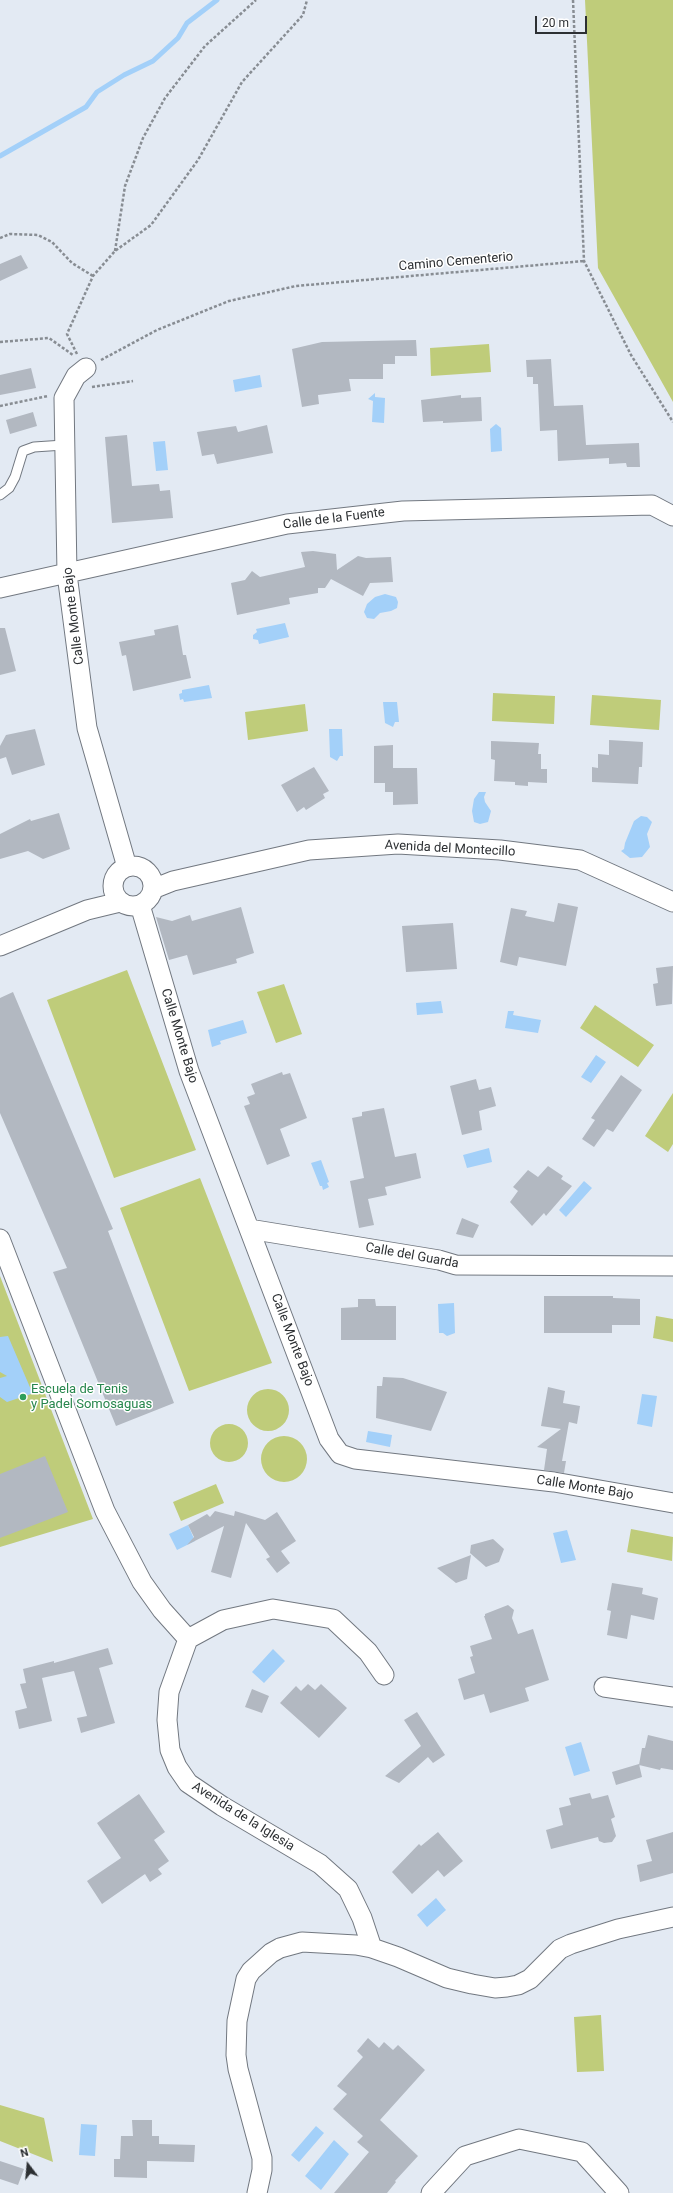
<!DOCTYPE html>
<html>
<head>
<meta charset="utf-8">
<style>
	body { margin:0 }
	#map { position:relative; width:673px; height:2193px; overflow:hidden; background:#e3eaf3; font-family:Roboto,sans-serif }
	canvas { display:block }
	.north { position:absolute; left:8px; top:2145px; width:40px; height:40px; -webkit-text-stroke:3px #fff; paint-order:stroke; rotate:344deg; font-size:11px; font-weight:700; line-height:16px; text-align:center; color:#2d3033 }
	.north::after { content:''; display:block; margin:auto; width:14px; height:18px; background:#2d3033; clip-path:polygon(50% 0,100% 100%,50% 72%,0 100%) }
	.scale { position:absolute; left:535px; top:16px; width:52px; height:18px; box-sizing:border-box; border:2px solid #2d3033; border-top:0; padding-left:5px; font-size:12px; line-height:14px; white-space:nowrap; color:#2d3033; -webkit-text-stroke:3px #fff; paint-order:stroke }
</style>
</head>
<body>
<div id="map">
<canvas width="673" height="2193"></canvas>
<div class="north">N</div>
<div class="scale">20 m</div>
</div>
<script>
const ctx = document.querySelector('canvas').getContext('2d');
ctx.lineJoin = 'round';
function fillPath(path, color) {
  ctx.fillStyle = color;
  ctx.fill(path, 'evenodd');
}
function toPath(rows) {
  const path = new Path2D();
  for (const r of rows) {
    if (r.length === 3) {
      path.moveTo(r[0] + r[2], r[1]);
      path.arc(r[0], r[1], r[2], 0, 2 * Math.PI);
      continue;
    }
    path.moveTo(r[0], r[1]);
    for (let i = 2; i < r.length; i += 2) path.lineTo(r[i], r[i + 1]);
  }
  return path;
}
function stroke(path, color, width, dash) {
  ctx.strokeStyle = color;
  ctx.lineWidth = width;
  ctx.lineCap = dash ? 'butt' : 'round';
  ctx.setLineDash(dash || []);
  ctx.stroke(path);
}
function label(font, color, halo, rows, align = 'center') {
  ctx.font = font + ' Roboto,sans-serif';
  ctx.lineWidth = 3;
  ctx.setLineDash([]);
  ctx.textBaseline = 'middle';
  ctx.strokeStyle = halo;
  ctx.fillStyle = color;
  for (const [text, x, y, turn = 0] of rows) {
    ctx.save();
    ctx.translate(x, y);
    ctx.rotate((+turn || 0) * Math.PI / 180);
    ctx.textAlign = isNaN(turn) ? turn : align;
    if (halo) ctx.strokeText(text, 0, 0);
    ctx.fillText(text, 0, 0);
    ctx.restore();
  }
}
const green = toPath([
	[585,0,673,0,673,402,598,268],
	[489,344,491,372,431,376,430,348],
	[493,693,555,696,554,724,492,721],
	[592,695,661,700,659,730,590,725],
	[305,704,308,731,248,740,245,712],
	[127,970,196,1150,114,1178,47,1000],
	[284,984,302,1034,276,1043,257,992],
	[595,1005,654,1045,638,1067,580,1028],
	[673,1093,673,1144,668,1152,645,1136],
	[200,1178,272,1363,189,1391,120,1208],
	[0,1276,93,1519,0,1547],
	[656,1316,673,1319,673,1342,653,1338],
	[268,1410,21],
	[229,1443,19],
	[284,1459,23],
	[216,1484,224,1503,181,1521,173,1502],
	[631,1529,673,1537,672,1561,627,1552],
	[601,2015,604,2071,577,2072,574,2017],
	[0,2105,44,2118,53,2162,0,2141]
]);
const water = toPath([
	[260,375,262,387,235,392,233,380],
	[375,393,375,397,385,398,384,423,372,422,373,401,368,399],
	[496,424,501,428,502,451,491,452,490,429],
	[165,441,168,470,156,471,153,442],
	[385,594,396,597,398,602,397,608,391,611,380,613,374,619,367,618,364,612,367,604,375,597],
	[285,623,289,637,259,644,258,640,253,639,253,635,257,632,256,629],
	[209,685,212,698,184,702,183,699,180,700,179,694,182,693,182,690],
	[383,702,397,702,399,722,395,722,393,727,385,723],
	[329,729,342,729,343,756,340,756,337,761,330,757],
	[479,792,486,792,484,797,485,802,491,811,488,822,480,824,474,822,472,811,474,799],
	[641,816,647,817,652,822,647,834,650,847,642,857,630,858,621,851,624,849,625,843,634,821],
	[441,1001,443,1013,417,1015,416,1003],
	[508,1011,514,1011,513,1015,541,1020,538,1033,505,1028],
	[243,1020,247,1033,220,1041,221,1044,212,1047,208,1030],
	[596,1055,606,1062,591,1083,581,1077],
	[489,1148,492,1162,467,1168,463,1155],
	[321,1160,329,1182,327,1183,329,1187,323,1190,322,1186,320,1186,311,1163],
	[584,1181,592,1188,566,1217,559,1210],
	[454,1303,455,1333,447,1336,443,1333,439,1333,438,1304],
	[8,1336,32,1392,31,1394,7,1402,0,1397,0,1378,7,1376,0,1372,0,1337],
	[642,1394,657,1396,652,1427,637,1424],
	[368,1431,392,1435,390,1447,366,1442],
	[188,1525,195,1541,177,1550,169,1534],
	[567,1530,576,1560,561,1563,553,1533],
	[273,1649,285,1661,264,1683,252,1672],
	[581,1742,590,1771,574,1776,565,1747],
	[436,1898,446,1910,427,1927,417,1915],
	[81,2124,97,2125,95,2156,79,2155],
	[316,2126,324,2133,299,2162,291,2155],
	[334,2140,349,2154,321,2190,305,2176]
]);
const stream = toPath([
	[0,156,86,107,97,92,124,75,153,61,178,38,187,23,217,0]
]);
const building = toPath([
	[21,255,28,268,0,281,0,264],
	[416,340,417,356,395,356,395,364,383,364,383,379,349,379,351,391,318,395,319,404,302,407,292,349,322,342],
	[551,359,554,406,583,405,586,445,639,443,640,467,627,467,626,463,609,464,609,458,558,461,557,430,540,431,538,384,533,384,533,377,527,377,526,360],
	[31,368,36,388,0,395,0,375],
	[461,395,461,398,481,397,482,421,443,423,443,421,423,422,421,400],
	[33,412,37,426,10,434,6,420],
	[267,425,273,453,217,464,214,454,202,456,197,432,236,426,238,432],
	[127,435,132,486,159,484,160,491,170,490,173,518,112,523,105,437],
	[313,551,336,554,337,570,358,556,366,558,391,557,393,582,370,583,363,596,331,579,325,588,318,588,318,593,289,598,290,604,237,615,231,583,245,580,252,571,260,577,305,567,301,552],
	[178,625,183,655,186,655,191,678,133,691,126,655,122,656,119,642,155,635,154,630],
	[0,628,5,628,16,671,0,675],
	[35,729,45,765,12,775,6,757,0,759,0,746,6,735],
	[609,740,643,742,642,767,639,767,638,784,592,782,592,767,598,768,598,754,609,755],
	[491,741,539,743,538,754,541,754,541,769,547,769,547,783,528,782,528,786,515,785,515,782,494,781,495,760,491,759],
	[393,745,393,768,417,768,418,804,393,805,393,792,385,792,385,783,374,783,374,746],
	[314,767,329,791,323,794,325,798,306,810,304,807,297,812,281,785],
	[59,813,70,849,43,859,28,851,0,859,0,834,30,819,31,821],
	[558,903,578,907,566,966,519,957,517,966,500,962,511,908,527,911,525,916,554,922],
	[241,907,254,953,236,959,237,963,193,975,187,955,169,960,156,917,172,921,190,915,192,921],
	[453,923,457,969,406,972,402,926],
	[673,966,672,1004,656,1006,653,984,658,983,656,968],
	[13,992,113,1229,108,1231,174,1403,116,1426,53,1272,67,1268,0,1113,0,998],
	[282,1072,283,1075,290,1073,307,1118,280,1129,290,1156,267,1165,244,1106,250,1104,247,1097,255,1094,251,1084],
	[621,1075,642,1090,613,1132,607,1129,594,1147,582,1139,595,1120,591,1118],
	[476,1079,479,1090,491,1087,496,1106,479,1111,482,1130,462,1135,450,1086],
	[384,1108,395,1157,416,1153,421,1178,385,1187,387,1195,368,1199,374,1225,359,1228,350,1181,364,1178,352,1118,362,1116,362,1112],
	[548,1166,563,1176,561,1179,572,1186,546,1216,544,1213,532,1226,510,1202,518,1191,513,1187,528,1170,538,1177],
	[462,1218,479,1225,473,1238,456,1234],
	[544,1296,613,1296,613,1298,640,1299,640,1325,612,1325,612,1333,544,1333],
	[358,1299,375,1299,376,1306,396,1306,396,1340,341,1340,341,1308,358,1307],
	[383,1377,403,1378,447,1392,431,1431,376,1418,377,1386,382,1386],
	[548,1387,565,1391,563,1403,580,1406,577,1424,569,1422,562,1461,566,1461,564,1473,544,1470,547,1449,537,1447,561,1429,541,1426],
	[45,1456,68,1512,0,1538,0,1474],
	[215,1511,234,1516,235,1511,265,1520,277,1512,296,1541,281,1551,290,1563,277,1573,266,1559,270,1557,246,1523,231,1578,211,1572,224,1526,187,1545,194,1537,188,1525,207,1514,210,1517],
	[493,1539,504,1549,499,1562,486,1567,470,1553,471,1545],
	[471,1555,467,1579,456,1583,437,1568],
	[612,1583,643,1588,642,1594,658,1598,654,1620,631,1615,627,1639,607,1635,611,1611,607,1610],
	[508,1605,514,1610,512,1618,518,1634,533,1629,549,1680,525,1688,529,1701,490,1713,484,1694,464,1700,458,1679,475,1673,470,1657,473,1656,470,1646,492,1639,484,1616,485,1616,485,1614],
	[108,1648,113,1664,99,1668,115,1723,81,1733,77,1718,87,1716,74,1671,42,1678,52,1721,19,1729,15,1711,27,1708,20,1684,26,1683,23,1669,54,1661,54,1663],
	[308,1684,315,1690,321,1684,347,1708,319,1738,280,1703,296,1686,301,1691],
	[252,1689,269,1696,262,1713,245,1707],
	[417,1712,445,1755,433,1763,428,1757,399,1783,385,1776,421,1746,404,1720],
	[648,1735,673,1741,673,1770,661,1768,660,1770,639,1765,642,1748,645,1748],
	[639,1764,642,1777,616,1785,612,1772],
	[590,1793,592,1799,608,1795,615,1817,611,1819,616,1836,612,1842,604,1843,599,1841,598,1837,551,1849,546,1830,563,1825,559,1808,571,1805,569,1798],
	[139,1794,165,1832,154,1840,169,1861,158,1869,162,1874,150,1882,145,1874,102,1904,87,1881,121,1858,97,1823],
	[438,1832,463,1861,444,1877,438,1870,412,1894,392,1872,419,1844,421,1846],
	[673,1832,673,1873,640,1882,637,1865,652,1861,646,1840],
	[368,2038,379,2048,384,2042,393,2050,398,2045,425,2070,380,2120,418,2156,395,2181,396,2182,387,2193,334,2193,369,2152,357,2142,363,2136,333,2109,347,2094,337,2086,363,2057,357,2051],
	[132,2120,152,2120,152,2136,159,2136,159,2144,195,2145,194,2162,147,2161,147,2178,114,2177,114,2159,120,2159,121,2136,133,2136],
	[0,2161,24,2169,18,2185,0,2179]
]);
const path = toPath([
	[573,0,584,261,631,355,673,422],
	[0,238,10,234,38,235,52,242,72,263,93,276],
	[115,251,125,186,143,138,165,98,205,46,256,0],
	[0,342,49,338,73,355],
	[77,354,67,334,93,276,115,251,151,225,198,160,242,82,303,15,307,0],
	[101,360,157,330,229,301,296,286,584,261],
	[92,387,133,381],
	[0,406,48,396]
]);
const lane = toPath([
	[0,495,9,488,15,477,23,451,34,447,64,445]
]);
const street = toPath([
	[86,368,76,376,64,398,67,574,87,728,127,867],
	[0,588,287,524,403,511,652,505,673,516],
	[133,886,20],
	[153,889,173,881,309,850,398,844,500,850,580,860,673,902],
	[140,905,189,1071,329,1439,340,1454,355,1459,554,1482,673,1503],
	[0,946,87,910,120,902],
	[249,1229,439,1260,456,1265,673,1266],
	[0,1239,105,1511,142,1582,162,1610,188,1639],
	[604,1687,673,1697],
	[372,1948,362,1918,348,1889,320,1864,222,1806,188,1783,177,1767,170,1750,167,1720,169,1692,188,1639,223,1620,273,1609,333,1619,368,1652,384,1675],
	[257,2193,262,2170,262,2158,238,2069,236,2055,237,2021,246,1979,251,1971,271,1953,280,1948,302,1942,356,1945,372,1948,398,1957,447,1978,472,1984,495,1988,507,1987,518,1985,530,1979,560,1949,571,1944,618,1929,673,1917],
	[431,2193,465,2156,519,2139,582,2152,619,2193]
]);
const markers = [
	[23,1397,4,"#2e9e5b"]
];
const streetNames = [
	["Camino Cementerio",456,262,-5],
	["Calle de la Fuente",334,519,-7],
	["Calle Monte Bajo",74,616,-97],
	["Avenida del Montecillo",450,849,3],
	["Calle Monte Bajo",179,1036,73],
	["Calle del Guarda",412,1256,10],
	["Calle Monte Bajo",292,1340,69],
	["Calle Monte Bajo",585,1488,9],
	["Avenida de la Iglesia",243,1817,32]
];
const leisureNames = [
	["Escuela de Tenis",31,1390],
	["y Padel Somosaguas",31,1405]
];
fillPath(green, '#bfcc7a');
fillPath(water, '#a3d0f9');
stroke(stream, '#a3d0f9', 5);
fillPath(building, '#b2b8c1');
stroke(lane, '#727880', 11);
stroke(street, '#727880', 21);
stroke(path, '#888d93', 2.5, [3, 2]);
stroke(lane, '#fff', 9);
stroke(street, '#fff', 19);
for (const [x, y, r, color] of markers) {
  const dot = new Path2D();
  dot.arc(x, y, r, 0, 2 * Math.PI);
  ctx.fillStyle = color;
  ctx.fill(dot);
  stroke(dot, '#fff', 1.5);
}
label('13px', '#2d3033', '#fff', streetNames);
label('13px', '#27864d', '#fff', leisureNames, 'left');
</script>
</body>
</html>
